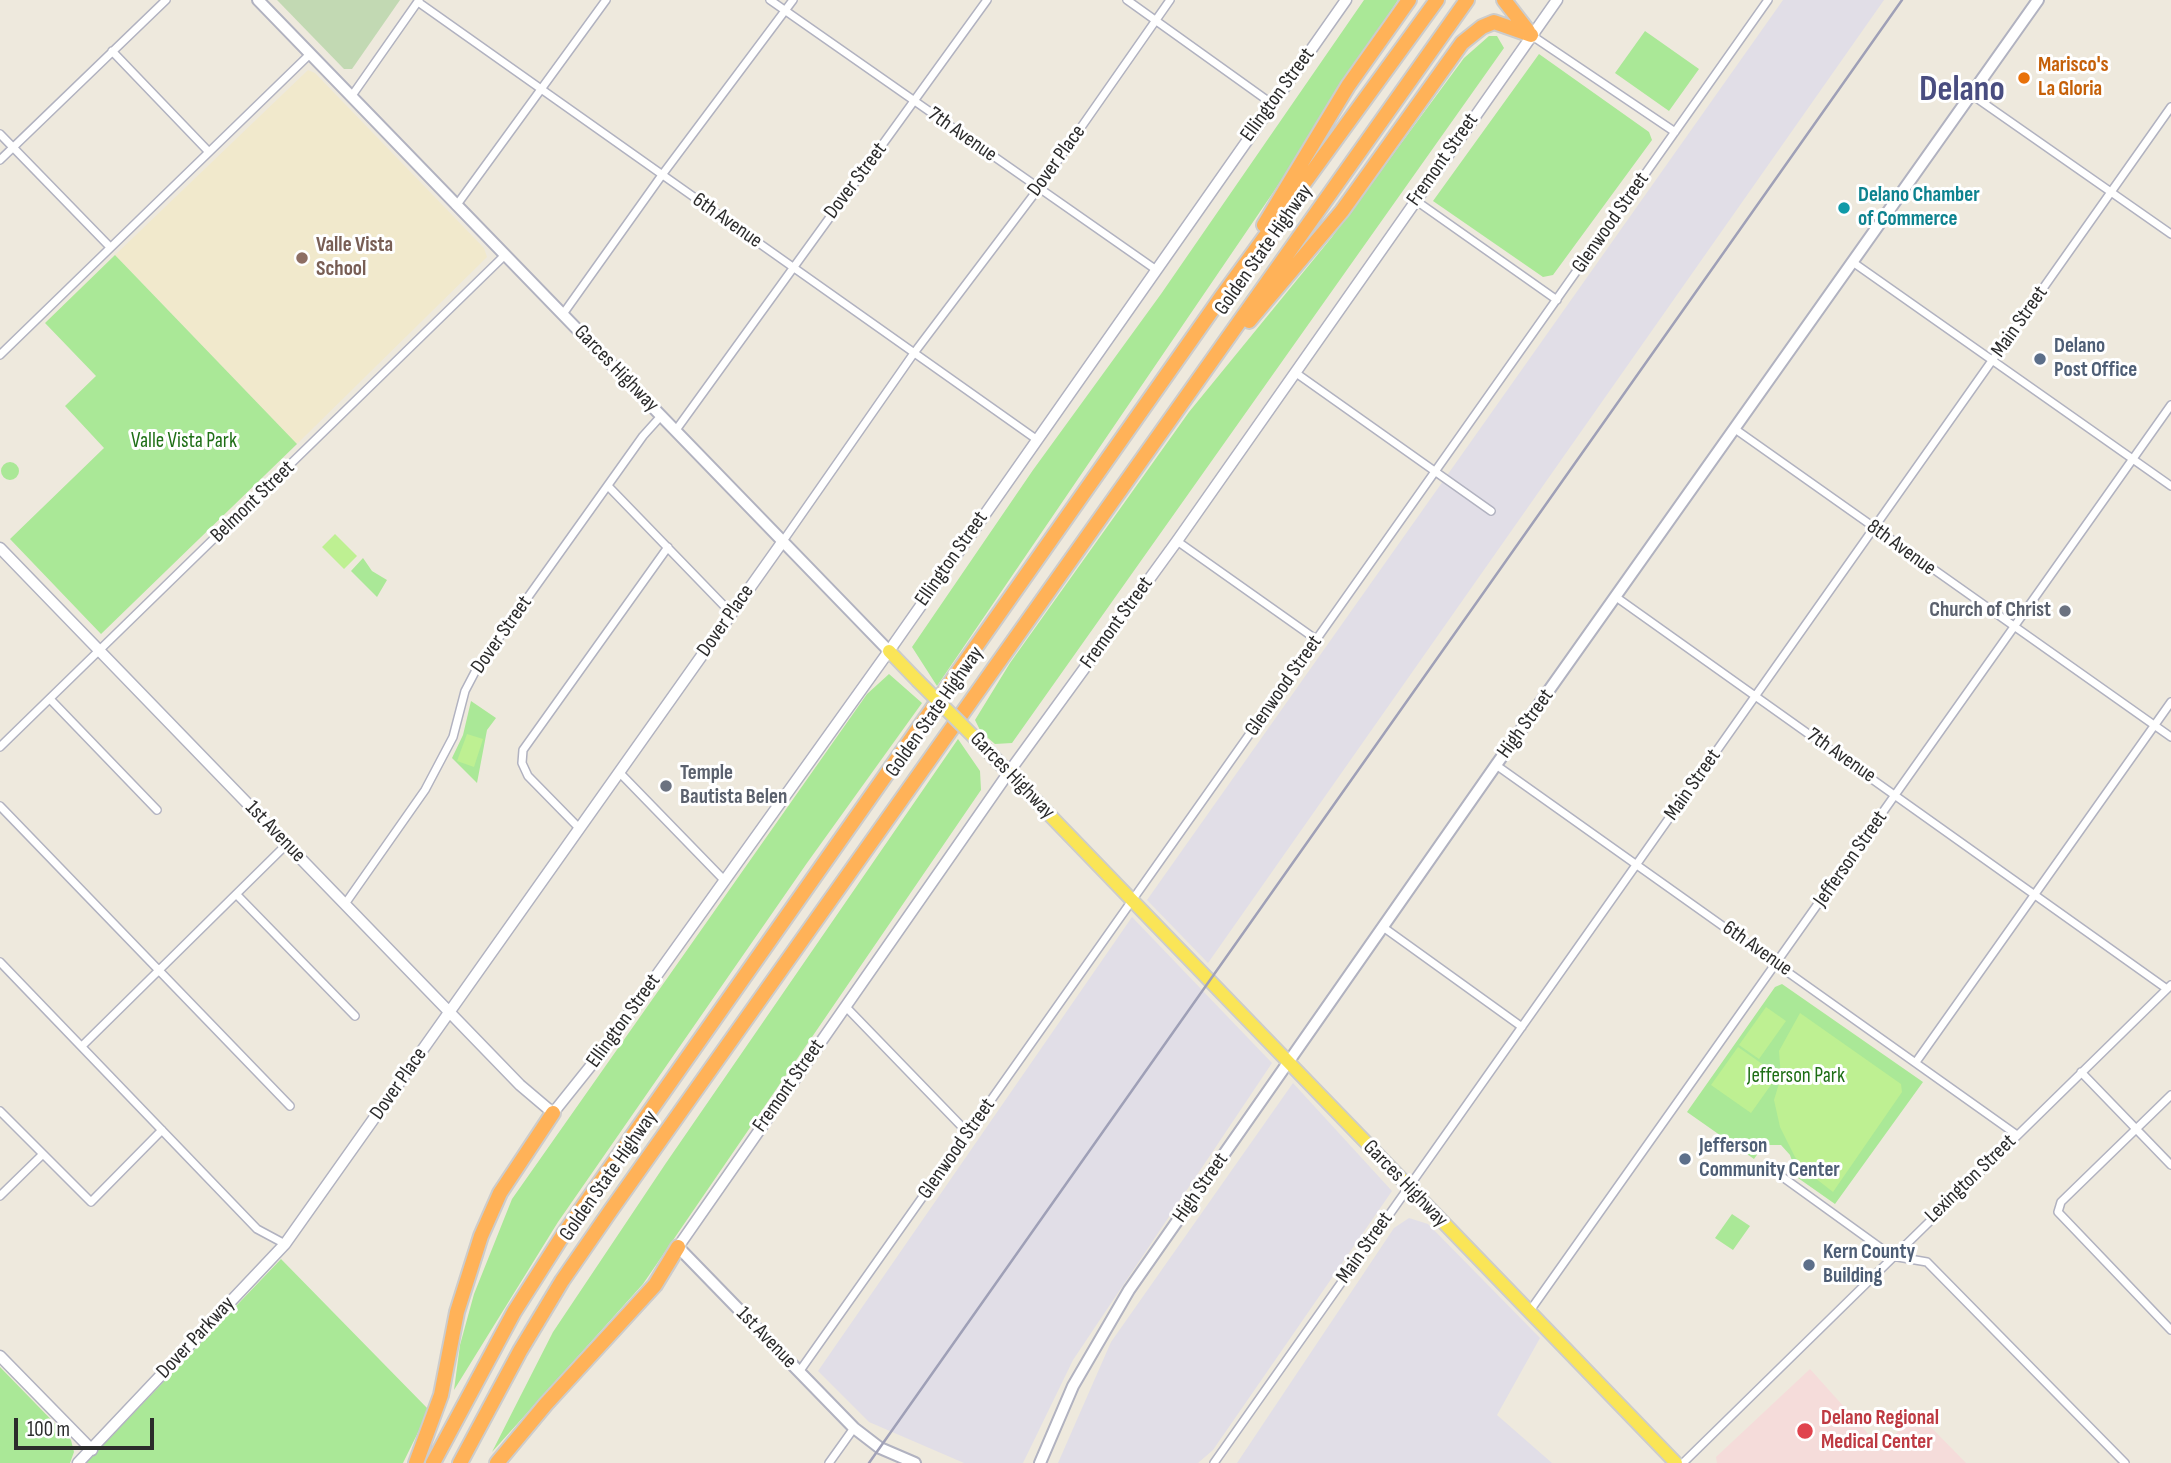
<!DOCTYPE html>
<html>
<head>
<meta charset="utf-8">
<style>
	body { margin:0 }
	#map { position:relative; width:2171px; height:1463px; overflow:hidden; background:#eee9dd; font-family:"Sofia Sans Condensed",sans-serif }
	canvas { display:block }
	.scale { position:absolute; left:14px; top:1418px; width:140px; height:32px; box-sizing:border-box; border:4px solid #2c2c2c; border-top:0; padding-left:9px; font-size:21px; line-height:24px; white-space:nowrap; color:#2c2c2c; -webkit-text-stroke:5px #fff; paint-order:stroke }
</style>
</head>
<body>
<div id="map">
<canvas width="2171" height="1463"></canvas>
<div class="scale">100 m</div>
</div>
<script>
const ctx = document.querySelector('canvas').getContext('2d');
ctx.lineJoin = 'round';
function fillPath(path, color) {
  ctx.fillStyle = color;
  ctx.fill(path, 'evenodd');
}
function toPath(rows) {
  const path = new Path2D();
  for (const r of rows) {
    if (r.length === 3) {
      path.moveTo(r[0] + r[2], r[1]);
      path.arc(r[0], r[1], r[2], 0, 2 * Math.PI);
      continue;
    }
    path.moveTo(r[0], r[1]);
    for (let i = 2; i < r.length; i += 2) path.lineTo(r[i], r[i + 1]);
  }
  return path;
}
function stroke(path, color, width, dash) {
  ctx.strokeStyle = color;
  ctx.lineWidth = width;
  ctx.lineCap = dash ? 'butt' : 'round';
  ctx.setLineDash(dash || []);
  ctx.stroke(path);
}
function label(font, color, halo, rows, align = 'center') {
  ctx.font = font + ' "Sofia Sans Condensed",sans-serif';
  ctx.lineWidth = 6;
  ctx.setLineDash([]);
  ctx.textBaseline = 'middle';
  ctx.strokeStyle = halo;
  ctx.fillStyle = color;
  for (const [text, x, y, turn = 0] of rows) {
    ctx.save();
    ctx.translate(x, y);
    ctx.rotate((+turn || 0) * Math.PI / 180);
    ctx.textAlign = isNaN(turn) ? turn : align;
    if (halo) ctx.strokeText(text, 0, 0);
    ctx.fillText(text, 0, 0);
    ctx.restore();
  }
}
const industrial = toPath([
	[1783,0,1884,0,1208,963,1147,900],
	[1132,917,1272,1063,1073,1360,1023,1463,964,1463,869,1422,818,1371],
	[1293,1083,1392,1191,1213,1450,1198,1463,1058,1463,1111,1342],
	[1409,1218,1428,1224,1540,1338,1497,1415,1552,1463,1237,1463,1394,1228]
]);
const education = toPath([
	[308,70,315,73,484,248,487,257,297,444,115,255]
]);
const medical = toPath([
	[1810,1369,1881,1448,1917,1413,1966,1463,1717,1463,1716,1457]
]);
const green = toPath([
	[1364,0,1398,0,1285,175,937,686,912,647,1033,470,1161,294],
	[1645,31,1699,69,1669,111,1615,73],
	[1489,36,1497,36,1504,48,1012,743,995,744,981,732,975,720,1010,663,1189,412,1332,237,1464,58],
	[1539,54,1649,132,1652,140,1553,275,1543,277,1433,201],
	[115,255,297,444,101,634,10,539,104,448,65,406,96,376,45,323],
	[10,471,9],
	[363,558,372,571,387,580,377,597,351,571],
	[889,674,922,703,807,863,558,1222,454,1390,460,1345,474,1294,512,1199,867,694],
	[471,701,496,718,487,730,477,783,452,758,463,735],
	[958,739,980,771,981,790,643,1284,492,1452,553,1332,666,1163],
	[1782,984,1923,1082,1835,1204,1798,1178,1790,1155,1781,1145,1764,1145,1754,1159,1687,1112,1775,987],
	[1732,1214,1750,1226,1733,1250,1715,1238],
	[281,1259,429,1410,403,1463,86,1463],
	[0,1367,71,1440,74,1452,70,1463,0,1463]
]);
const cemetery = toPath([
	[277,0,400,0,352,69,344,69]
]);
const pitch = toPath([
	[335,534,357,556,344,569,322,547],
	[467,734,483,739,474,767,457,761],
	[1766,1007,1786,1021,1759,1059,1739,1045],
	[1800,1013,1901,1084,1902,1092,1833,1192,1810,1174,1795,1157,1780,1127,1774,1100,1781,1077,1779,1051],
	[1738,1047,1778,1075,1751,1113,1711,1085]
]);
const minor = toPath([
	[770,0,1155,269],
	[1127,0,1271,103],
	[418,2,1036,439],
	[1531,35,1675,132],
	[112,51,208,151],
	[1972,95,2171,234],
	[351,97,419,0],
	[0,134,110,247],
	[0,160,166,0],
	[1415,200,1557,300],
	[456,206,606,0],
	[1854,263,2171,486],
	[563,314,662,175,793,0],
	[0,355,310,54],
	[1296,373,1491,511],
	[1735,429,2171,737],
	[676,430,987,0],
	[608,486,731,613],
	[783,541,914,353,1038,189,1170,0],
	[1177,541,1317,640],
	[1616,597,2167,989],
	[50,699,157,810],
	[0,747,505,255],
	[1496,765,2017,1135],
	[619,772,724,880],
	[0,806,290,1106],
	[579,828,528,776,522,763,523,750,668,547],
	[237,895,355,1016],
	[345,904,425,790,453,737,465,691,476,670,643,436,661,416],
	[1383,927,1522,1027],
	[0,962,257,1229,285,1244],
	[846,1007,968,1133],
	[82,1046,287,844],
	[1916,1062,2171,702],
	[2081,1072,2171,1165],
	[2171,1095,2061,1202,2058,1212,2171,1330],
	[0,1111,91,1202,162,1130],
	[1770,1168,1892,1256,1927,1262,2125,1463],
	[0,1196,43,1154],
	[1529,1312,2171,405],
	[799,1372,1768,0],
	[829,1463,854,1428],
	[1214,1463,2171,107],
	[1683,1463,2171,985]
]);
const tertiary = toPath([
	[0,548,520,1085,553,1113,601,1053,889,651,1346,0],
	[678,1247,1009,772,1177,541,1557,0],
	[0,1356,92,1450],
	[78,1463,285,1244,783,541]
]);
const secondary = toPath([
	[258,0,889,651],
	[678,1247,854,1428,880,1448,915,1463],
	[1040,1463,1073,1386,1129,1290,1496,765,2038,0]
]);
const primary = toPath([
	[889,651,917,680],
	[981,744,1676,1463]
]);
const motorway = toPath([
	[1504,0,1528,31],
	[1264,225,1348,86,1409,0],
	[1249,321,1342,211,1462,43,1482,27,1494,22,1531,35],
	[416,1463,441,1395,457,1312,481,1236,500,1193,553,1113],
	[433,1463,514,1312,563,1235,1222,296,1437,0],
	[460,1463,520,1351,562,1281,611,1210,1467,0],
	[497,1463,546,1404,655,1285,678,1247]
]);
const rail = toPath([
	[869,1463,1902,0]
]);
const primaryBridge = toPath([
	[917,680,981,744]
]);
const markers = [
	[2024,78,7,"#e8710a"],
	[1844,208,7,"#0f9aa8"],
	[302,258,7,"#8d6e63"],
	[2040,359,7,"#5c6f8a"],
	[2065,611,7,"#6b7280"],
	[666,786,7,"#6b7280"],
	[1685,1159,7,"#5c6f8a"],
	[1809,1265,7,"#5c6f8a"],
	[1805,1431,9,"#e0444e"]
];
const foodNames = [
	["Marisco's",2038,66],
	["La Gloria",2038,90]
];
const streetNames = [
	["Ellington Street",1278,95,-54],
	["7th Avenue",962,135,35],
	["Fremont Street",1443,160,-55],
	["Dover Place",1057,161,-54],
	["Dover Street",856,181,-53],
	["6th Avenue",727,221,35],
	["Glenwood Street",1611,223,-55],
	["Golden State Highway",1264,250,-55],
	["Main Street",2020,322,-55],
	["Garces Highway",616,369,46],
	["Belmont Street",253,502,-44],
	["8th Avenue",1901,548,36],
	["Ellington Street",952,559,-55],
	["Dover Place",726,621,-55],
	["Fremont Street",1117,623,-54],
	["Dover Street",502,635,-55],
	["Glenwood Street",1284,686,-55],
	["Golden State Highway",935,712,-55],
	["High Street",1526,724,-54],
	["7th Avenue",1841,756,35],
	["Garces Highway",1012,776,46],
	["Main Street",1693,785,-55],
	["1st Avenue",275,832,46],
	["Jefferson Street",1851,859,-55],
	["6th Avenue",1757,949,35],
	["Ellington Street",624,1021,-54],
	["Dover Place",399,1084,-55],
	["Fremont Street",789,1086,-55],
	["Glenwood Street",957,1149,-55],
	["Golden State Highway",609,1176,-55],
	["Lexington Street",1971,1179,-44],
	["Garces Highway",1405,1184,46],
	["High Street",1201,1188,-55],
	["Main Street",1365,1248,-55],
	["Dover Parkway",196,1338,-47],
	["1st Avenue",766,1338,46]
];
const cultureNames = [
	["Delano Chamber",1858,196],
	["of Commerce",1858,220]
];
const educationNames = [
	["Valle Vista",316,246],
	["School",316,270]
];
const serviceNames = [
	["Delano",2054,347],
	["Post Office",2054,371],
	["Jefferson",1699,1147],
	["Community Center",1699,1171],
	["Kern County",1823,1253],
	["Building",1823,1277]
];
const parkNames = [
	["Valle Vista Park",184,442],
	["Jefferson Park",1796,1077]
];
const worshipNames = [
	["Church of Christ",2051,611],
	["Temple",680,774,"left"],
	["Bautista Belen",680,798,"left"]
];
const healthNames = [
	["Delano Regional",1821,1419],
	["Medical Center",1821,1443]
];
const townNames = [
	["Delano",1962,91]
];
fillPath(industrial, '#e1dee7');
fillPath(education, '#f1e9cc');
fillPath(medical, '#f5dcda');
fillPath(green, '#aae897');
fillPath(cemetery, '#c2d9b3');
fillPath(pitch, '#bef092');
stroke(minor, '#b1b2c0', 10);
stroke(tertiary, '#b1b2c0', 13);
stroke(secondary, '#b1b2c0', 14);
stroke(primary, '#ccc', 16);
stroke(motorway, '#ccc', 18);
stroke(minor, '#fff', 7);
stroke(tertiary, '#fff', 10);
stroke(secondary, '#fff', 10);
stroke(primary, '#fae557', 12);
stroke(motorway, '#ffb258', 14);
stroke(rail, '#9fa0b7', 2.5);
stroke(primaryBridge, '#ccc', 16, []);
stroke(primaryBridge, '#fae557', 12);
for (const [x, y, r, color] of markers) {
  const dot = new Path2D();
  dot.arc(x, y, r, 0, 2 * Math.PI);
  ctx.fillStyle = color;
  ctx.fill(dot);
  stroke(dot, '#fff', 2.5);
}
label('bold 21px', '#c56008', '#fff', foodNames, 'left');
label('21px', '#2c2c2c', '#fff', streetNames);
label('bold 21px', '#0d838f', '#fff', cultureNames, 'left');
label('bold 21px', '#785e54', '#fff', educationNames, 'left');
label('bold 21px', '#4e5e75', '#fff', serviceNames, 'left');
label('21px', '#1f6f16', '#fff', parkNames);
label('bold 21px', '#5b616d', '#fff', worshipNames, 'right');
label('bold 21px', '#be3a42', '#fff', healthNames, 'left');
label('bold 35px', '#494d80', '#fff', townNames);
</script>
</body>
</html>
